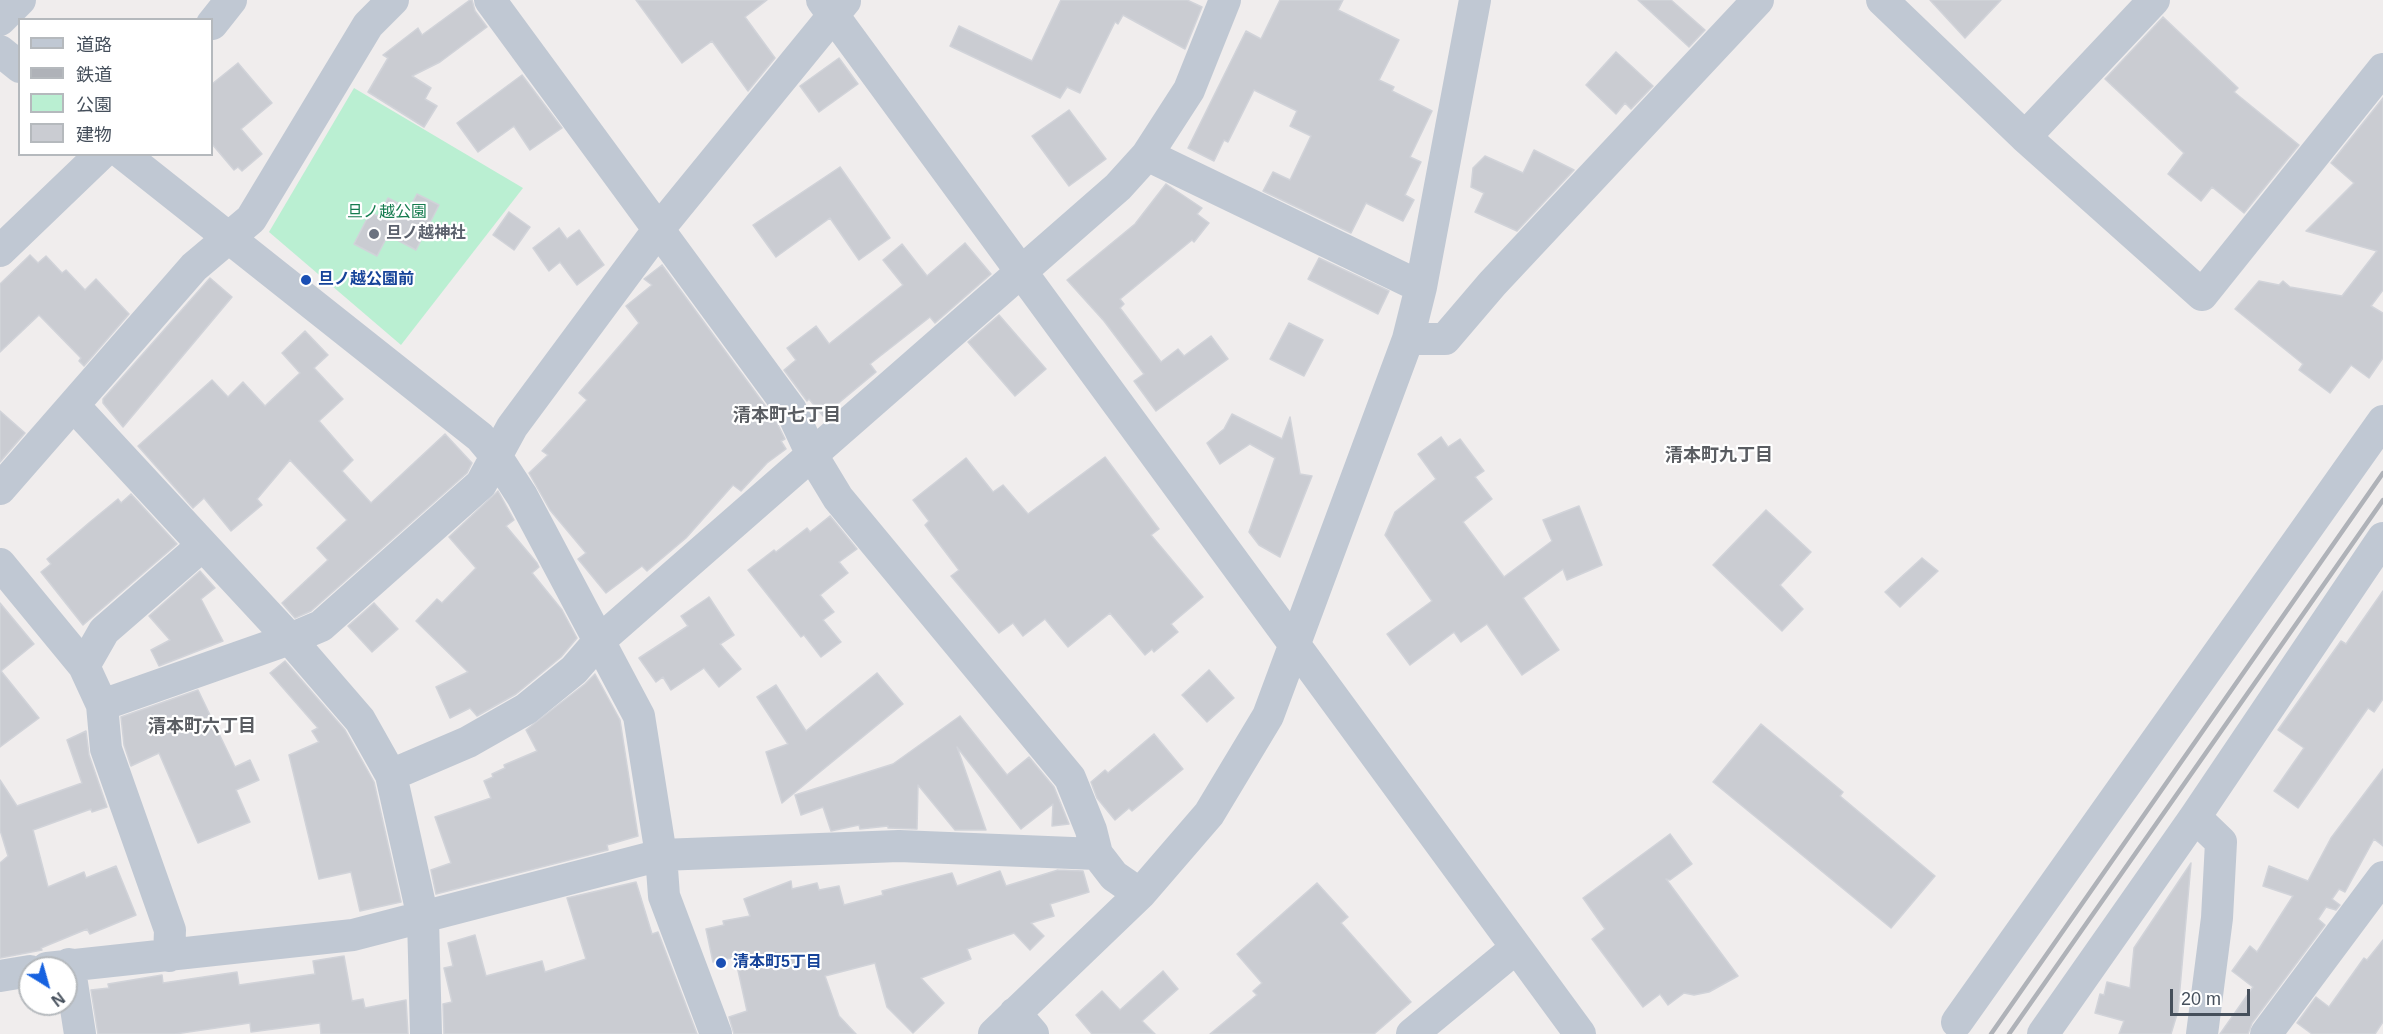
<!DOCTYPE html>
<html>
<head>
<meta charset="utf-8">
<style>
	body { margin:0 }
	#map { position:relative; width:2383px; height:1034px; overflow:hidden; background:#f0eded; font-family:Arial,"Noto Sans JP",sans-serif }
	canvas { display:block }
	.legend { position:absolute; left:18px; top:18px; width:195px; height:138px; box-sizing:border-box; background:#fff; border:2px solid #b5b9bd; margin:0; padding:8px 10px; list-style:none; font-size:18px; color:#454f5b }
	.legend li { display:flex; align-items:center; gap:12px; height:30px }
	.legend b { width:30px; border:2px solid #b5b9bd }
	.north { position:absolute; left:18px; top:956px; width:60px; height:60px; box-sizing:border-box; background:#fff; border:2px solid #b5b9bd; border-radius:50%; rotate:143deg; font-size:16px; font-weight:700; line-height:24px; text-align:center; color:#454f5b }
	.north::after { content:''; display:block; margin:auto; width:21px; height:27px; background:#1762e0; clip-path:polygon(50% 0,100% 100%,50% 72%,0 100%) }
	.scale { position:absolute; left:2170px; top:989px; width:80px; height:27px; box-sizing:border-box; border:3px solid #454f5b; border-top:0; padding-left:8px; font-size:18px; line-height:21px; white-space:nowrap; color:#454f5b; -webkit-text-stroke:4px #fff; paint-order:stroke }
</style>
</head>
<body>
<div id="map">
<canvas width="2383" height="1034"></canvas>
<ul class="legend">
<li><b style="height:8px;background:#c0c8d3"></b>道路</li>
<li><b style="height:8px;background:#afb2b8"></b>鉄道</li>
<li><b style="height:16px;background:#baefd2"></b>公園</li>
<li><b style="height:16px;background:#caccd2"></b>建物</li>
</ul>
<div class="north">N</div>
<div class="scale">20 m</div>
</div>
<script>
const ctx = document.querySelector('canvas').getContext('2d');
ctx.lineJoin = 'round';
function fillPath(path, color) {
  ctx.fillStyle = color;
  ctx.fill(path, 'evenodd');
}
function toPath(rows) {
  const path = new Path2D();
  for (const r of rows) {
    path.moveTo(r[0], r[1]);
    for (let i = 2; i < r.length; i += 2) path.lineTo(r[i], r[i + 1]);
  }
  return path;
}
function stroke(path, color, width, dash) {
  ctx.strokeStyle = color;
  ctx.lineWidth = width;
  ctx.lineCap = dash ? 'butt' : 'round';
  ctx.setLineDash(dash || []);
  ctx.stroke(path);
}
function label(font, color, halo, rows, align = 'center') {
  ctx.font = font + ' Arial,"Noto Sans JP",sans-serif';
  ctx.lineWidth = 4.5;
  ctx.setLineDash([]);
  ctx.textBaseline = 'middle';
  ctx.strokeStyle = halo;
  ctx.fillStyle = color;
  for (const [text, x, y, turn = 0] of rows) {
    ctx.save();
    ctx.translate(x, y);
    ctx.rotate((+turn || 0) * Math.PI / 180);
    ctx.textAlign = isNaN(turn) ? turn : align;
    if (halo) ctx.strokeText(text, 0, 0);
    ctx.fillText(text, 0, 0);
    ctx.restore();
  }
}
const green = toPath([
	[354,88,523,188,401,345,269,232]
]);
const building = toPath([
	[470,0,472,0,475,11,487,27,440,62,412,76,431,88,425,99,437,106,424,127,368,92,388,58,383,55,418,28,422,35,470,0],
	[636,0,767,0,745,17,775,58,748,91,712,41,682,63,636,0],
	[1061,0,1187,0,1202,7,1185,49,1123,15,1118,24,1115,22,1080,93,1067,87,1060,98,950,46,959,26,1032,61,1061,0],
	[1280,0,1343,0,1338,10,1399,40,1379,80,1394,87,1392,91,1432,111,1410,157,1421,162,1405,195,1414,200,1403,221,1366,203,1351,233,1263,191,1273,172,1290,180,1311,136,1290,126,1297,111,1254,90,1228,142,1224,140,1214,161,1188,148,1246,31,1261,39,1280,0],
	[1638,0,1671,0,1705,30,1689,47,1638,0],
	[1930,0,2001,0,1965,38,1930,0],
	[2163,17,2238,88,2234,92,2299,145,2244,213,2212,187,2201,201,2168,174,2184,153,2105,79,2163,17],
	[1616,52,1653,86,1631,109,1625,103,1616,114,1586,85,1616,52],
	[839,58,858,84,819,112,800,86,839,58],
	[238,63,272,103,241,129,262,154,242,171,238,167,234,170,212,144,212,84,238,63],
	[522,75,562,128,530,150,514,126,478,152,457,123,522,75],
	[2383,98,2383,290,2371,306,2383,313,2383,358,2369,378,2351,365,2330,393,2299,370,2303,364,2235,309,2259,281,2279,285,2283,281,2290,287,2342,296,2377,251,2306,231,2354,183,2331,163,2383,98],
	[1069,110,1106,159,1069,186,1032,136,1069,110],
	[1534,150,1574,170,1517,231,1475,212,1484,193,1471,187,1473,168,1485,156,1523,173,1534,150],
	[840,167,890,238,859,260,830,218,776,257,753,225,840,167],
	[1166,184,1202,208,1197,214,1209,223,1194,242,1192,240,1120,299,1124,304,1120,308,1161,362,1178,349,1184,356,1211,336,1228,359,1156,411,1134,381,1144,374,1104,321,1067,280,1135,224,1166,184],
	[417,194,439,205,416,250,388,235,377,256,354,244,370,213,378,216,388,198,409,209,417,194],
	[509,212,530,227,514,250,493,235,509,212],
	[559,228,567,239,579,230,604,265,577,285,560,262,549,271,533,248,559,228],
	[965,243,991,274,935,323,930,317,870,364,876,372,823,416,809,399,807,401,784,370,796,360,787,348,816,326,829,344,903,285,883,260,902,244,927,276,965,243],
	[30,255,38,263,46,256,62,273,66,270,85,290,96,279,129,314,84,366,79,361,81,358,39,315,0,352,0,284,30,255],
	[1319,258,1389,291,1378,314,1308,279,1319,258],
	[662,265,775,419,785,439,781,441,786,449,767,463,741,491,733,485,686,538,647,571,642,566,606,593,578,559,586,553,550,510,529,473,548,455,542,451,587,400,579,393,639,323,626,306,652,285,644,279,662,265],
	[210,278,232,297,123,427,103,403,103,399,210,278],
	[999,315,1046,369,1015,396,968,342,999,315],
	[1289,323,1323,340,1304,376,1270,359,1289,323],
	[305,331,328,355,314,368,343,399,319,421,353,460,342,471,371,503,445,434,472,463,467,473,311,611,295,618,282,603,328,560,317,548,347,520,290,460,257,499,262,505,231,531,204,498,193,508,138,446,212,380,228,397,243,382,265,406,300,373,282,353,305,331],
	[0,411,25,433,0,462,0,411],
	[1232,414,1282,439,1290,417,1300,474,1312,476,1280,557,1259,545,1249,532,1275,458,1250,444,1220,464,1207,443,1224,429,1232,414],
	[1441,437,1448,447,1460,439,1484,471,1475,477,1492,499,1463,522,1504,577,1552,541,1543,520,1579,506,1602,565,1567,580,1563,569,1523,598,1559,650,1522,675,1487,624,1461,642,1454,632,1410,665,1387,634,1432,601,1385,535,1395,512,1436,479,1418,454,1441,437],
	[1105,457,1159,529,1151,535,1203,597,1171,624,1178,632,1154,652,1152,649,1145,655,1110,613,1068,647,1045,619,1023,636,1013,623,999,633,951,576,959,570,925,525,929,521,913,500,966,458,993,492,1003,485,1028,514,1105,457],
	[498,491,514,520,506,526,537,563,539,567,532,573,562,610,577,638,561,657,516,694,477,716,470,708,450,718,436,687,468,672,416,621,437,599,442,603,476,568,449,537,498,491],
	[131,494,177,544,83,625,41,572,51,564,47,559,90,522,118,499,121,503,131,494],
	[1766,510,1811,552,1780,585,1803,609,1782,631,1713,565,1766,510],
	[830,516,857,549,839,562,848,573,820,595,834,612,823,620,841,642,821,657,804,635,801,637,748,570,774,550,776,552,807,528,810,532,830,516],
	[1922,558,1938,571,1900,607,1885,592,1922,558],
	[200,571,215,588,201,599,223,641,159,666,151,650,170,640,149,616,200,571],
	[2383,591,2383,699,2374,712,2368,708,2298,808,2274,791,2304,748,2278,730,2341,641,2346,644,2383,591],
	[709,597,734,635,720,644,741,669,719,687,704,668,671,690,663,677,656,682,639,658,688,626,681,616,709,597],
	[0,603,34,644,1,671,39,718,0,747,0,603],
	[374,603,398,629,372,652,348,626,374,603],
	[285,661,345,730,374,782,401,902,360,911,351,872,319,879,289,755,319,742,312,731,318,728,270,673,285,661],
	[1209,670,1234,698,1207,722,1182,695,1209,670],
	[877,673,903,704,782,803,766,752,788,744,757,697,776,685,806,731,877,673],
	[595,674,620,720,638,836,607,845,608,850,436,894,431,870,451,863,435,817,491,798,484,781,493,777,492,774,505,768,504,765,537,751,526,730,585,684,595,674],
	[198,690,235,767,250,760,259,780,236,790,250,822,198,843,159,753,131,766,124,745,121,717,198,690],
	[960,716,1007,775,1029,757,1054,787,1069,824,1052,826,1053,804,1021,829,957,747,986,830,955,830,918,785,917,829,888,828,888,826,860,829,859,825,831,831,823,807,801,815,795,795,893,764,960,716],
	[1761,724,1843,792,1840,796,1935,876,1891,928,1713,782,1761,724],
	[86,731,89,755,107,807,92,812,91,809,33,830,48,887,84,872,86,878,116,866,136,915,90,934,87,929,41,948,42,950,0,958,0,863,8,856,0,830,0,780,17,806,82,783,67,740,86,731],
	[1154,734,1183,769,1132,811,1129,808,1115,820,1097,798,1091,782,1105,770,1108,773,1154,734],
	[2383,769,2383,846,2374,839,2345,892,2339,889,2332,899,2340,905,2336,910,2326,907,2318,919,2325,925,2252,1023,2248,1034,2220,1034,2253,987,2232,971,2250,946,2257,952,2293,896,2263,886,2269,866,2308,881,2331,838,2383,769],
	[1670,834,1692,864,1670,880,1666,879,1738,976,1709,992,1694,995,1684,993,1668,1005,1660,994,1643,1007,1592,939,1605,929,1583,898,1670,834],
	[2191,863,2178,1011,2171,1034,2119,1034,2124,1021,2095,1013,2100,994,2104,995,2107,982,2130,988,2134,948,2191,863],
	[1058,870,1083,871,1089,892,1050,904,1054,916,1031,923,1044,936,1030,950,1014,933,967,949,971,959,921,978,944,1003,913,1033,887,1007,875,963,825,976,839,1016,856,1034,734,1034,729,1017,747,1011,735,957,713,962,706,929,724,925,723,921,750,916,744,899,791,881,792,889,817,883,819,890,839,886,844,905,883,895,882,891,952,873,957,886,1000,871,1006,886,1058,870],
	[636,882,652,934,658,932,697,1034,444,1034,443,1004,452,1002,444,968,453,966,448,943,475,935,486,976,542,961,545,972,586,959,567,898,636,882],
	[1317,883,1348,917,1341,923,1411,1002,1374,1034,1210,1034,1257,995,1253,991,1262,983,1237,954,1317,883],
	[2383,940,2383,1022,2375,1034,2312,1034,2297,1023,2316,997,2329,1007,2364,958,2367,960,2383,940],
	[344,956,352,1001,363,999,365,1008,406,1000,408,1034,321,1034,320,1023,251,1032,250,1023,175,1034,98,1034,91,990,109,988,108,984,162,975,163,983,237,972,239,985,315,974,313,961,344,956],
	[1163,971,1178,989,1142,1021,1155,1034,1092,1034,1076,1015,1102,991,1120,1010,1163,971]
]);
const minor = toPath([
	[490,0,791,410,812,455,838,498,1070,778,1091,830,1097,854,1114,876,1140,894],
	[822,0,1580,1034],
	[1882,0,2025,137,2202,295,2383,69],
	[0,20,20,0],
	[212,24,231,0],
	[0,51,20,67],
	[2025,137,2154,0],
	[123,154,480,437,496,456,522,496,639,716,661,855,664,896,716,1034],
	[1147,155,1421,287],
	[0,251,101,154],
	[1408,339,1445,339,1492,284,1758,0],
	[74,406,290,639,360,720,391,775,423,918,426,1034],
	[0,489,194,267,251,219,368,25,393,0],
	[0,564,84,666,102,705,106,749,170,930,169,956],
	[84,666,104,631,203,545],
	[102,705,290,639,321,626,481,484,512,427,658,230,845,1],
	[391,775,468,742,526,709,574,670,599,641,1118,187,1147,155,1189,90,1225,0],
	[69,964,80,1034],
	[47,968,353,935,661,855,899,846,1097,854],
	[0,976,30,971],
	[1015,1013,1033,1034],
	[1957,1022,2383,421],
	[994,1034,1140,894,1209,814,1268,716,1408,339,1421,287,1475,0],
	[1412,1034,1516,948],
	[2043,1034,2195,817],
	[2202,1034,2217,918,2221,842,2195,817,2383,538],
	[2266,1034,2383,877]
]);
const rail = toPath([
	[1991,1034,2383,473],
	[2009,1034,2383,500]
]);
const markers = [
	[374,234,6,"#6b7280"],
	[306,280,6,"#1a4fb4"],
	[721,963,6,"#1a4fb4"]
];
const parkNames = [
	["旦ノ越公園",387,213]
];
const worshipNames = [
	["旦ノ越神社",386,234]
];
const transitNames = [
	["旦ノ越公園前",318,280],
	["清本町5丁目",733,963]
];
const neighbourhoodNames = [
	["清本町七丁目",787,416],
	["清本町九丁目",1719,456],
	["清本町六丁目",202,727]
];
fillPath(green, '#baefd2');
fillPath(building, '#caccd2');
stroke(building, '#d1d3d9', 1.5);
stroke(minor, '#c0c8d3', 32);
stroke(rail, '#afb2b8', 4.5);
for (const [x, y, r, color] of markers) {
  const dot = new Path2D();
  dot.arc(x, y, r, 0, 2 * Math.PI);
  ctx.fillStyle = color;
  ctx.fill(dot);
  stroke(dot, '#fff', 2);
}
label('16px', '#167c4f', '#fff', parkNames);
label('bold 16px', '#5b616d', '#fff', worshipNames, 'left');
label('bold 16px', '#164399', '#fff', transitNames, 'left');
label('bold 18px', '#5a5d62', '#fff', neighbourhoodNames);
</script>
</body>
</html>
